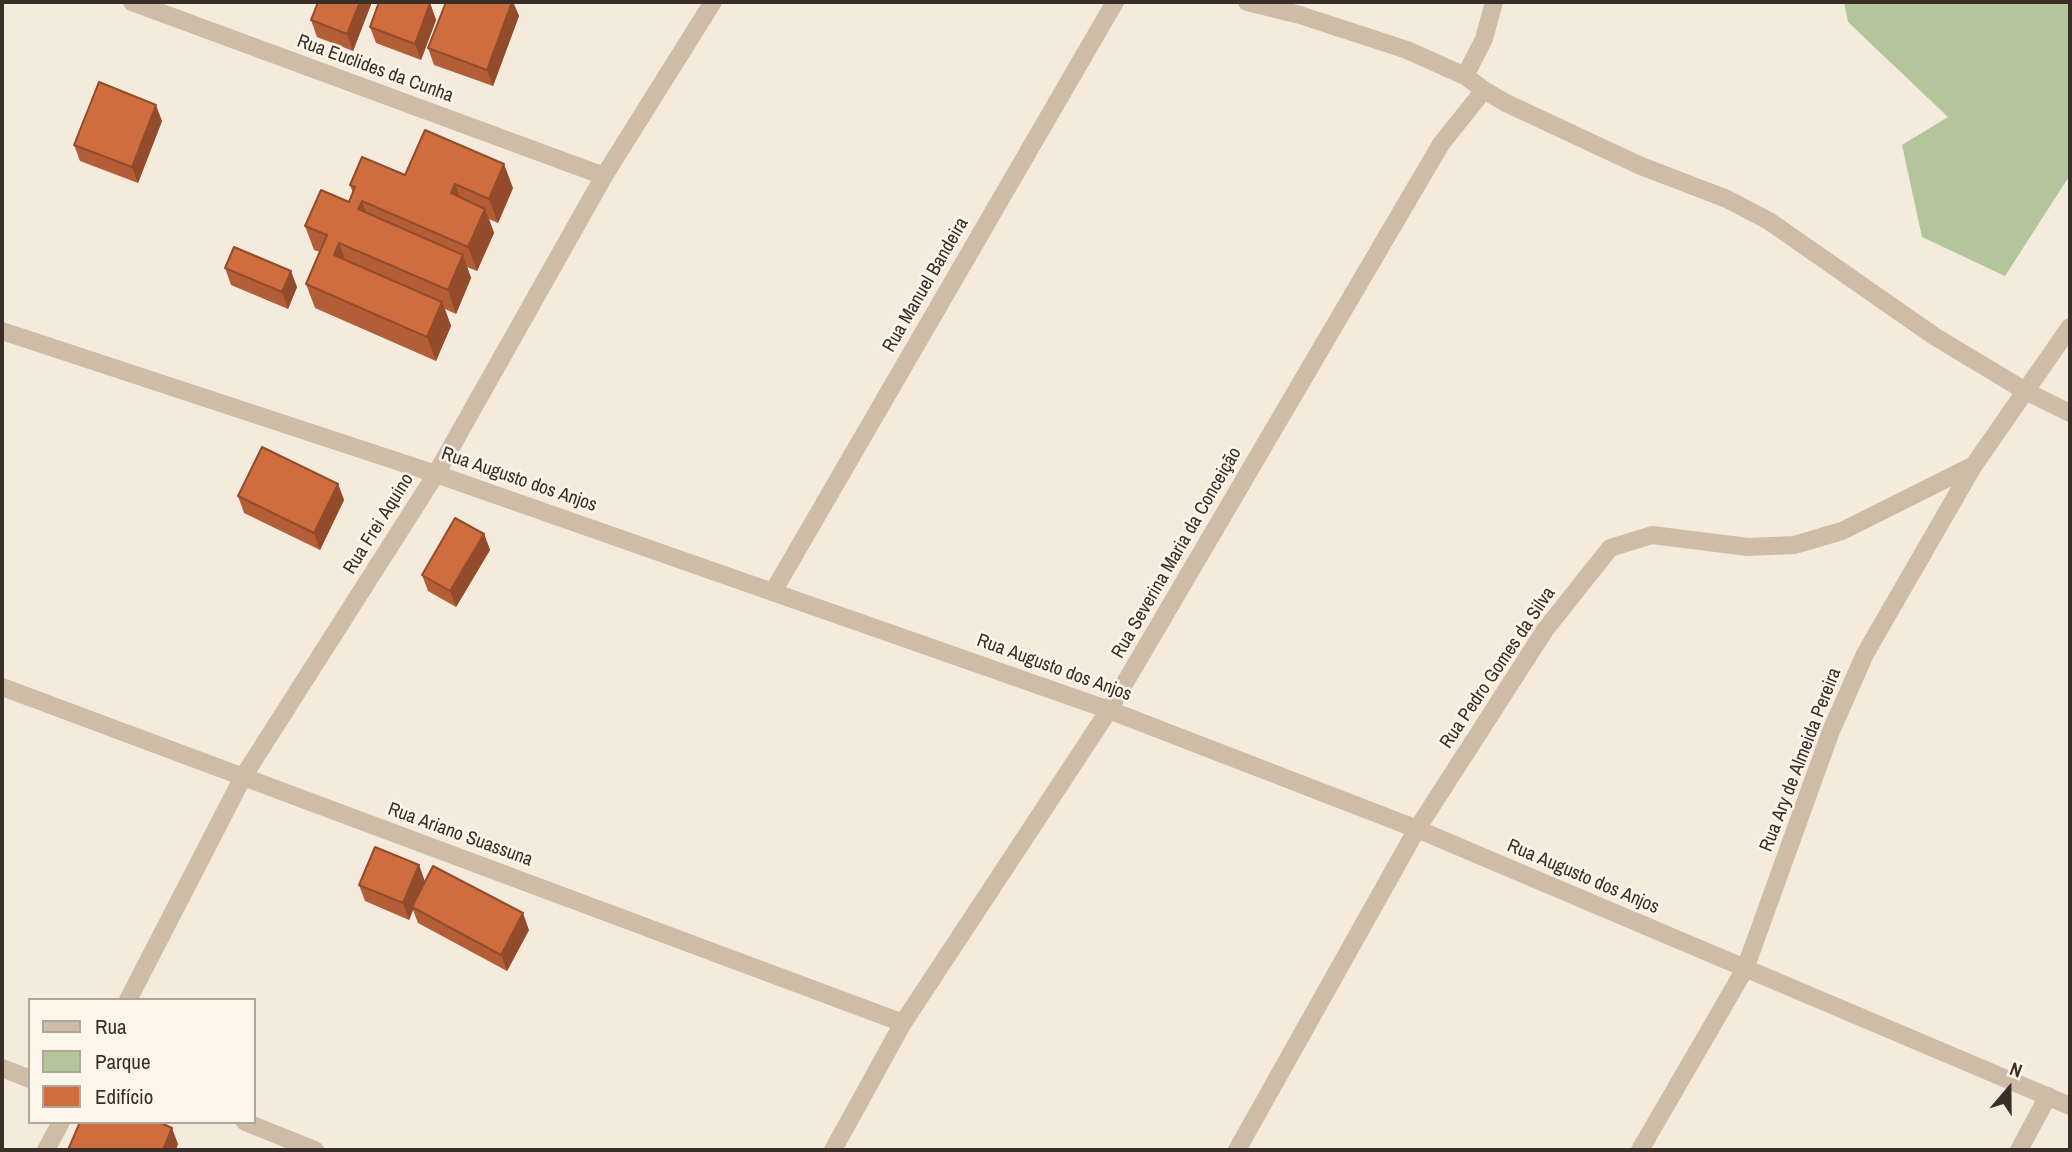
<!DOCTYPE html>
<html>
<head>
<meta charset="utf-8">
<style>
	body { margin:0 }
	#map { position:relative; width:2072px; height:1152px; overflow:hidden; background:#f4ebdd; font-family:"Archivo Narrow",sans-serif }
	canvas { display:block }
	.frame { position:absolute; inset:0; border:4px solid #3a2f28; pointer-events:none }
	.legend { position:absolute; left:28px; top:998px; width:228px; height:126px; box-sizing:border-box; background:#fbf5ea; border:2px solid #aea69c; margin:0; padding:9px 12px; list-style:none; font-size:21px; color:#3a2f28 }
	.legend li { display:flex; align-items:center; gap:14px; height:35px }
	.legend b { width:35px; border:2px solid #aea69c }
	.north { position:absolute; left:1974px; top:1054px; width:70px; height:70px; -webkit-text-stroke:5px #fbf5ea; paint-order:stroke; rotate:20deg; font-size:19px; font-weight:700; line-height:28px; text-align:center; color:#3a2f28 }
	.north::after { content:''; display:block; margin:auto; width:24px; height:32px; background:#3a2f28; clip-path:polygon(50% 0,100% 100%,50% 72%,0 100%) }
</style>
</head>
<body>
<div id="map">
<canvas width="2072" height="1152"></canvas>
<div class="frame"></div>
<ul class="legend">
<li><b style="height:9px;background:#cebca7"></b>Rua</li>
<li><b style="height:19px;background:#b4c59b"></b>Parque</li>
<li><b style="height:19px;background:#d06d3f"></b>Edifício</li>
</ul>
<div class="north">N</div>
</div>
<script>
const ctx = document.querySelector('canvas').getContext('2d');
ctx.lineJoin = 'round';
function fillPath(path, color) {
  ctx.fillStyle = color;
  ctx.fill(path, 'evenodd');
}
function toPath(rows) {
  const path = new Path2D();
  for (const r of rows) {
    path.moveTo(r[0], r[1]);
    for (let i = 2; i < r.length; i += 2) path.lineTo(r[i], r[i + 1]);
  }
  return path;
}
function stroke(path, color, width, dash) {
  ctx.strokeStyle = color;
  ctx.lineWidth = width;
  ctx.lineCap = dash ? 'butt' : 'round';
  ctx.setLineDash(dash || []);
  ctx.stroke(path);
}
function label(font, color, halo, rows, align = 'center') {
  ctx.font = font + ' "Archivo Narrow",sans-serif';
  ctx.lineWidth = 5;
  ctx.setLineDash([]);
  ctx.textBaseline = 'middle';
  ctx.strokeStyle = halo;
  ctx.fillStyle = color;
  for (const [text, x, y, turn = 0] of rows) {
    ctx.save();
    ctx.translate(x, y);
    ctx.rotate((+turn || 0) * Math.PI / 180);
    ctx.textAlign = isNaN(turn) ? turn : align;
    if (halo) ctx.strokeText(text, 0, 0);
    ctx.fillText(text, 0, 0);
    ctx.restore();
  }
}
const green = toPath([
	[1844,2,2070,2,2070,175,2005,276,1922,237,1902,145,1948,117,1848,22]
]);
const street = toPath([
	[132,2,604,176],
	[1247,2,1300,15,1407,50,1465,76,1484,90],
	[1465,76,1484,39,1494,2],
	[2,331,436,474,1109,710,1417,829,2070,1106],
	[774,590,1115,2],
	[2,687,903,1023],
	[128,1000,243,777,436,474,604,176,713,2],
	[2,1068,30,1079],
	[245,1122,315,1150],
	[46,1150,61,1122],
	[833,1150,903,1023,1109,710,1441,144,1484,90,1506,103,1641,166,1727,199,1769,221,1934,336,2027,392,2070,413],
	[1237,1150,1417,829,1545,630,1610,548,1652,535,1748,547,1794,545,1842,531,1974,465],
	[1640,1150,1745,969,1831,731,1865,654,1974,465,2070,327],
	[2019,1150,2048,1096]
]);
const wall = toPath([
	[318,2,372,2,353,51,317,37,311,20],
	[446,2,513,2,519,16,493,86,434,65,428,48],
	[430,3,436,20,421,60,376,43,370,27],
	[162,121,138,183,80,161,74,145],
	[405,175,513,188,498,223,489,219,494,233,477,271,467,267,471,278,456,314,445,309,451,326,436,361,315,308,306,284,320,252,314,250,305,226,349,202,353,193,350,185],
	[225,268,297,287,288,309,231,285],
	[338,484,344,500,320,550,244,513,238,496],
	[484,534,490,550,456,607,428,591,422,575],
	[419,865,425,882,529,930,507,971,418,923,413,910,409,920,365,901,359,885]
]);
const shadedWall = toPath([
	[360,2,372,2,353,51,347,34],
	[512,2,513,2,519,16,493,86,487,70],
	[430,3,436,20,421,60,415,44],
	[156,105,162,121,138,183,132,167],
	[504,164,513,188,498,223,489,199],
	[455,184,464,208,451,193],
	[362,201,370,225,358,209],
	[485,209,494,233,477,271,468,247],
	[339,243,348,267,334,255],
	[463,255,471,278,456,314,448,290],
	[291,271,297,287,288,309,282,292],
	[442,302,451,326,436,361,427,337],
	[338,484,344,500,320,550,314,533],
	[484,534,490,550,456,607,450,591],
	[419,865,425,882,412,907,413,910,409,920,403,903],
	[523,913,529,930,507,971,501,955],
	[172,1128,178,1144,176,1150,163,1150]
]);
const building = toPath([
	[318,2,360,2,347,34,311,20,318,2],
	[379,2,426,2,430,3,415,44,370,27,379,2],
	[446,2,512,2,487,70,428,48,446,2],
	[99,82,156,105,132,167,74,145,99,82],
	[425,130,504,164,489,199,455,184,451,193,485,209,468,247,362,201,358,209,463,255,448,290,339,243,334,255,442,302,427,337,306,284,327,235,305,226,321,190,349,202,355,187,350,185,362,157,405,175,425,130],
	[234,247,291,271,282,292,225,268,234,247],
	[262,447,338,484,314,533,238,496,262,447],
	[455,518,484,534,450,591,422,575,455,518],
	[375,847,419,865,403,903,359,885,375,847],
	[433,866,523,913,501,955,412,907,433,866],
	[80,1122,159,1122,172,1128,163,1150,68,1150,80,1122]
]);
const streetNames = [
	["Rua Euclides da Cunha",375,69,20],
	["Rua Manuel Bandeira",926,285,-60],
	["Rua Augusto dos Anjos",519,480,19],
	["Rua Frei Aquino",379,524,-58],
	["Rua Severina Maria da Conceição",1177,553,-60],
	["Rua Augusto dos Anjos",1054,668,20],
	["Rua Pedro Gomes da Silva",1498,668,-56],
	["Rua Ary de Almeida Pereira",1801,760,-69],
	["Rua Ariano Suassuna",460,835,20],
	["Rua Augusto dos Anjos",1583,877,23]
];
fillPath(green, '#b4c59b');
stroke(street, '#cebca7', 18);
fillPath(wall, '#b35e36');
fillPath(shadedWall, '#924c2c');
fillPath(building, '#d06d3f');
stroke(building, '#924c2c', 2);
label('19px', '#3a2f28', '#fbf5ea', streetNames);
</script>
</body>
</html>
